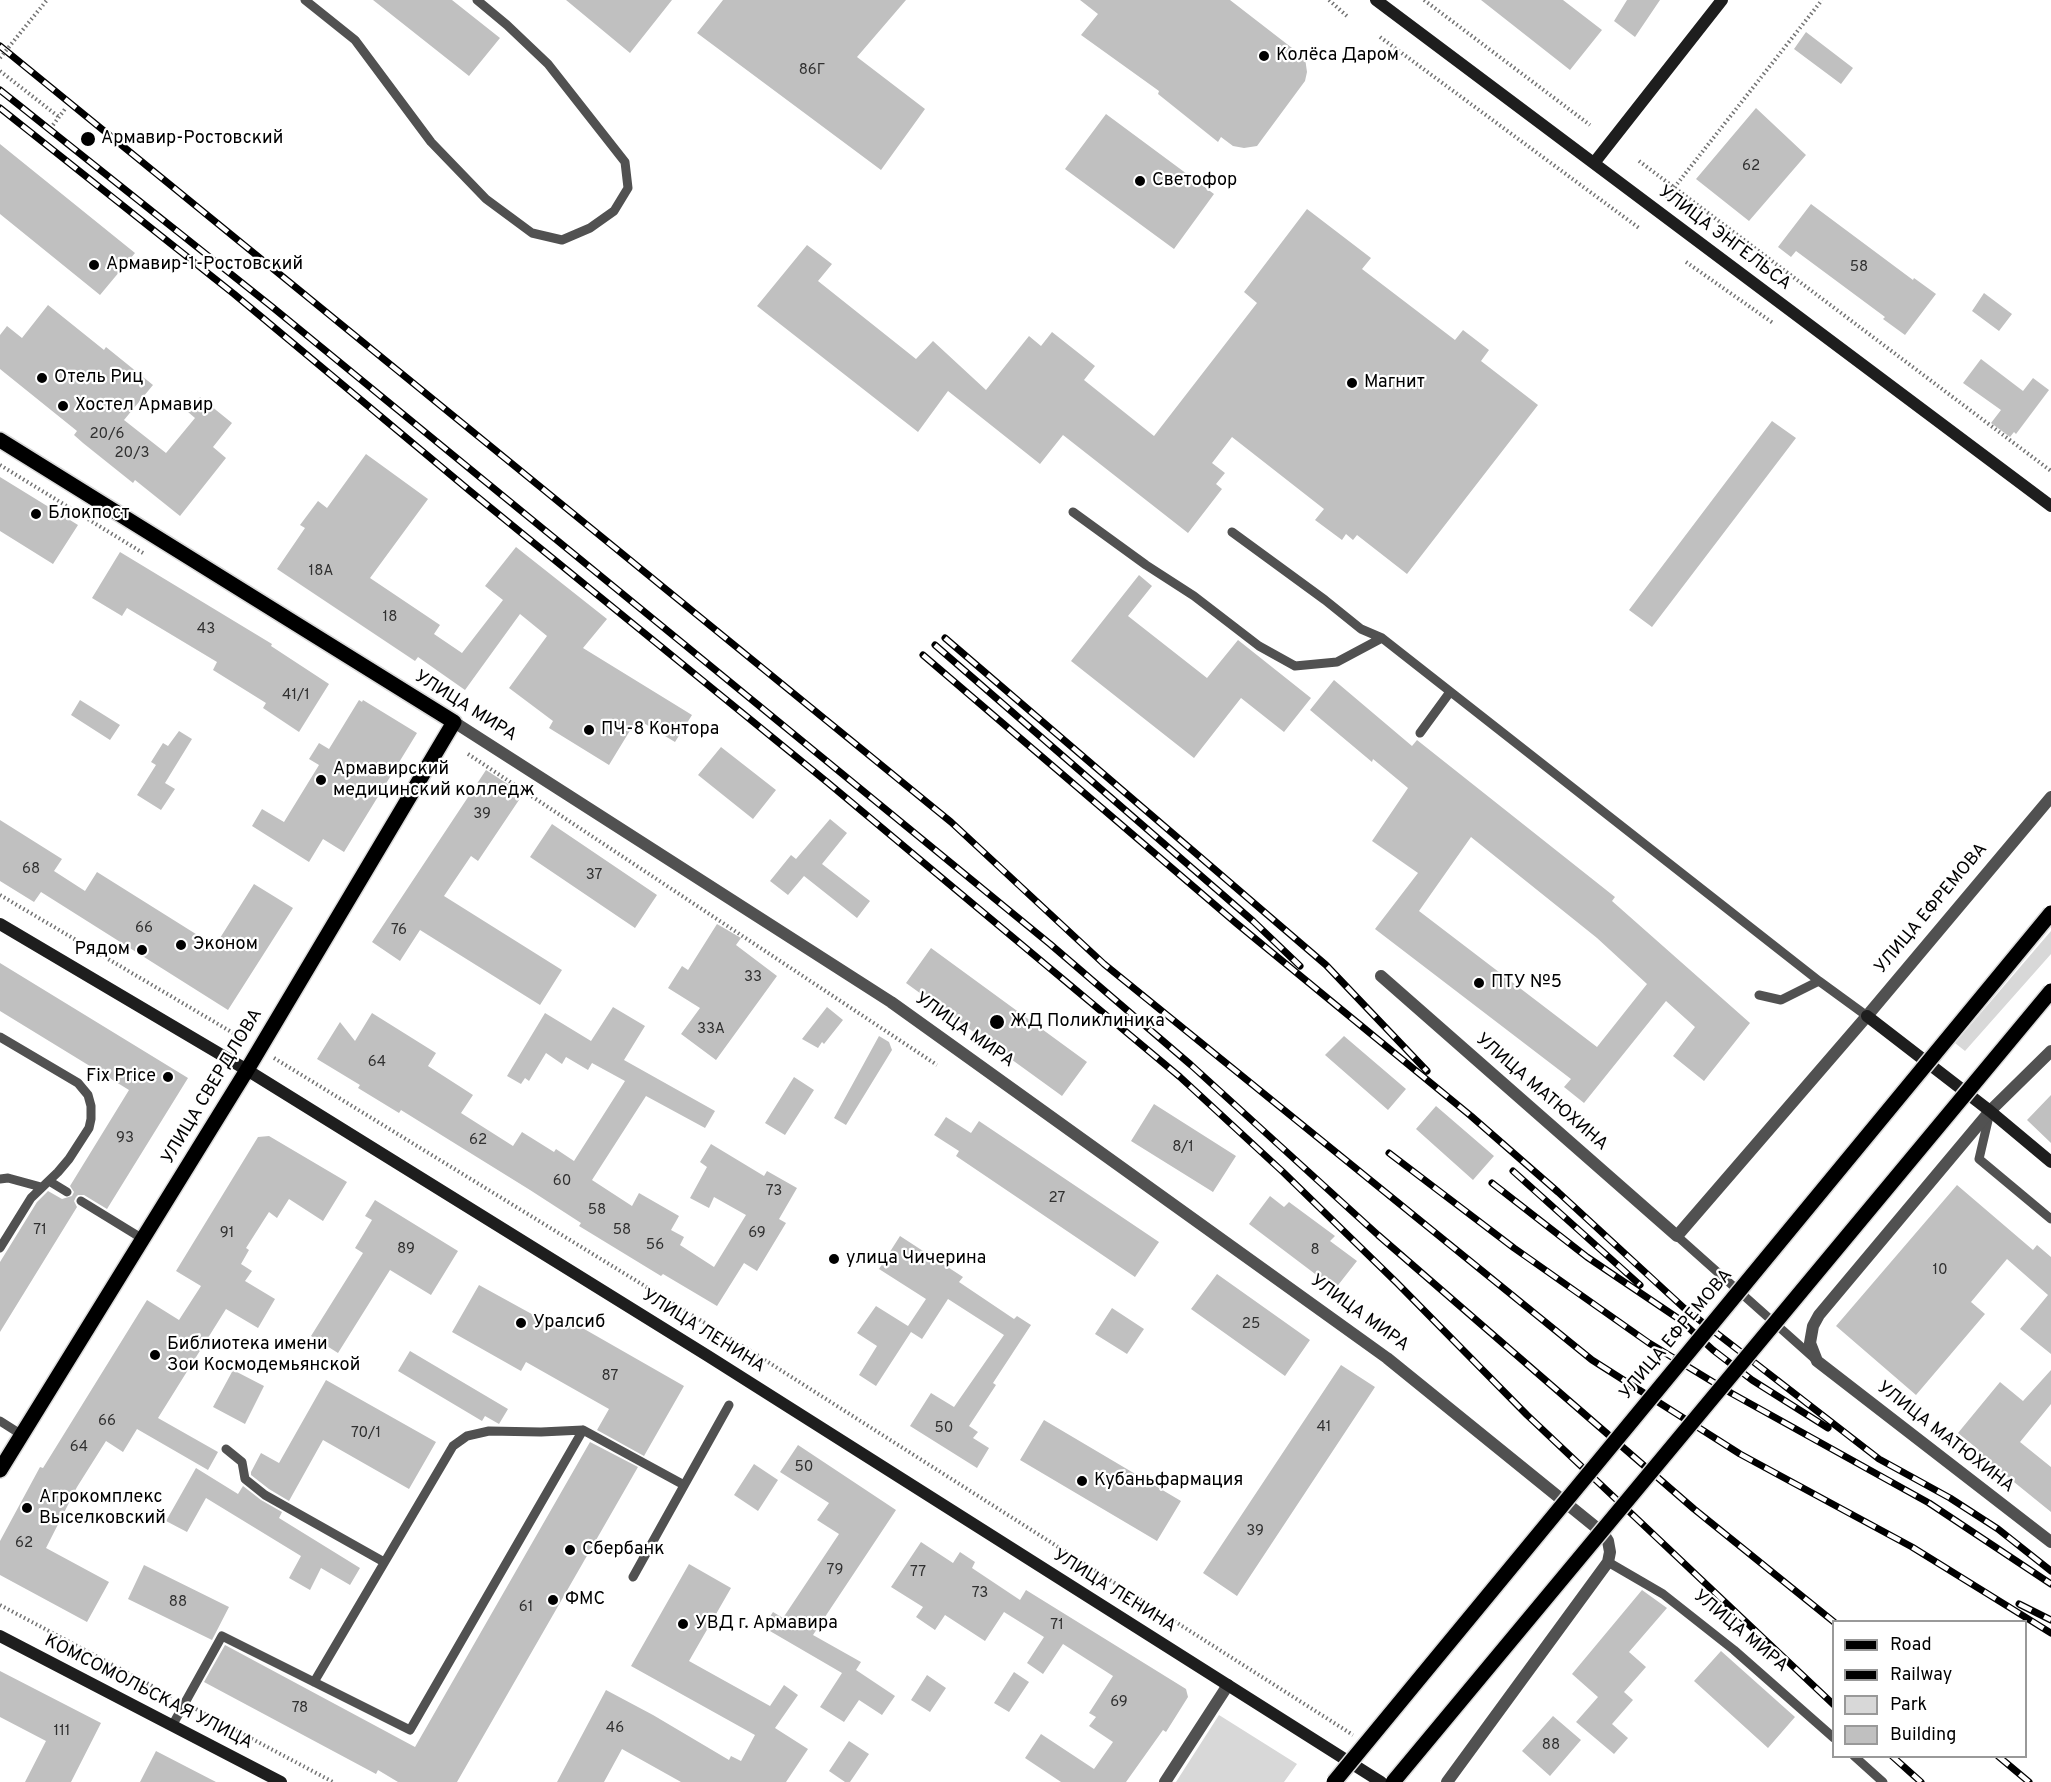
<!DOCTYPE html>
<html>
<head>
<meta charset="utf-8">
<style>
	body { margin:0 }
	#map { position:relative; width:2051px; height:1782px; overflow:hidden; background:#fff; font-family:Overpass,sans-serif }
	canvas { display:block }
	.legend { position:absolute; left:1832px; top:1620px; width:195px; height:138px; box-sizing:border-box; background:#fff; border:2px solid #999; margin:0; padding:8px 10px; list-style:none; font-size:18px; color:#000 }
	.legend li { display:flex; align-items:center; gap:12px; height:30px }
	.legend b { width:30px; border:2px solid #999 }
</style>
</head>
<body>
<div id="map">
<canvas width="2051" height="1782"></canvas>
<ul class="legend">
<li><b style="height:8px;background:#000"></b>Road</li>
<li><b style="height:8px;background:#000"></b>Railway</li>
<li><b style="height:16px;background:#d8d8d8"></b>Park</li>
<li><b style="height:16px;background:#c0c0c0"></b>Building</li>
</ul>
</div>
<script>
const ctx = document.querySelector('canvas').getContext('2d');
ctx.lineJoin = 'round';
function fillPath(path, color) {
  ctx.fillStyle = color;
  ctx.fill(path, 'evenodd');
}
function toPath(rows) {
  const path = new Path2D();
  for (const r of rows) {
    path.moveTo(r[0], r[1]);
    for (let i = 2; i < r.length; i += 2) path.lineTo(r[i], r[i + 1]);
  }
  return path;
}
function stroke(path, color, width, dash) {
  ctx.strokeStyle = color;
  ctx.lineWidth = width;
  ctx.lineCap = dash ? 'butt' : 'round';
  ctx.setLineDash(dash || []);
  ctx.stroke(path);
}
function label(font, color, halo, rows, align = 'center') {
  ctx.font = font + ' Overpass,sans-serif';
  ctx.lineWidth = 4.5;
  ctx.setLineDash([]);
  ctx.textBaseline = 'middle';
  ctx.strokeStyle = halo;
  ctx.fillStyle = color;
  for (const [text, x, y, turn = 0] of rows) {
    ctx.save();
    ctx.translate(x, y);
    ctx.rotate((+turn || 0) * Math.PI / 180);
    ctx.textAlign = isNaN(turn) ? turn : align;
    if (halo) ctx.strokeText(text, 0, 0);
    ctx.fillText(text, 0, 0);
    ctx.restore();
  }
}
const green = toPath([
	[2051,931,2051,954,1965,1051,1955,1043],
	[1219,1715,1297,1764,1284,1782,1176,1782]
]);
const building = toPath([
	[373,0,452,0,500,38,469,76],
	[566,0,672,0,630,53],
	[723,0,906,0,857,57,925,109,881,170,697,33],
	[1080,0,1230,0,1305,58,1307,72,1305,81,1257,146,1244,148,1233,146,1221,137,1218,142,1158,94,1159,91,1081,35,1098,14],
	[1481,0,1563,0,1602,30,1570,70],
	[1627,0,1660,0,1635,37,1614,21],
	[1806,32,1853,68,1841,84,1794,49],
	[1756,108,1806,155,1749,221,1696,179],
	[1106,114,1214,194,1174,249,1065,169],
	[0,144,135,253,100,295,0,214],
	[1811,204,1913,280,1914,278,1936,294,1905,335,1883,319,1885,317,1796,251,1791,257,1778,247],
	[1307,209,1371,258,1362,269,1455,340,1463,330,1489,350,1481,361,1538,405,1407,574,1357,535,1353,540,1346,534,1342,540,1315,520,1324,509,1232,437,1212,463,1225,473,1216,484,1222,489,1188,533,1063,435,1040,464,948,391,918,432,757,306,807,245,832,264,818,281,916,359,933,341,986,390,1029,336,1041,346,1052,332,1095,366,1084,380,1154,436,1257,303,1244,292],
	[1984,293,2012,314,1999,331,1972,311],
	[48,305,104,350,106,347,153,385,124,420,166,453,195,418,188,412,200,397,232,423,213,447,226,458,180,516,135,480,133,483,83,443,74,435,77,431,0,369,0,335,7,326,22,338],
	[1981,359,2023,391,2033,378,2049,390,2016,434,2014,432,2010,437,1991,423,2001,410,1963,383],
	[1772,421,1796,438,1652,627,1629,610],
	[366,454,428,499,370,578,440,625,434,634,462,653,503,600,485,586,516,547,607,619,583,648,692,715,675,742,637,719,609,765,549,728,553,721,509,688,547,636,520,614,465,690,418,657,415,661,277,569,305,528,300,525,318,501,327,508],
	[0,477,78,525,53,564,0,531],
	[120,552,272,644,271,646,329,684,299,732,263,708,266,703,213,670,217,662,127,608,122,616,92,598],
	[1139,575,1152,586,1128,616,1207,678,1238,640,1311,698,1284,732,1241,698,1194,758,1071,661],
	[1334,680,1412,746,1417,740,1615,897,1612,901,1750,1023,1704,1081,1673,1056,1695,1027,1666,1001,1584,1103,1564,1087,1571,1079,1375,929,1418,873,1372,841,1408,788,1373,759,1372,762,1310,710],
	[1471,837,1597,938,1647,984,1597,1047,1419,911],
	[80,700,120,725,110,740,71,715],
	[359,700,362,702,363,700,417,733,344,852,323,839,309,862,252,826,262,809,284,822,319,765,309,759,319,743,329,749],
	[179,731,192,739,165,783,175,789,161,810,137,795,156,765,151,762,163,743,168,746],
	[721,747,776,790,753,819,698,775],
	[486,770,523,794,478,861,471,856,444,896,562,970,540,1005,420,930,400,961,372,942],
	[830,819,847,833,822,864,870,901,857,918,804,876,788,895,770,881,791,855,796,859],
	[0,820,62,859,54,871,85,891,97,872,215,946,254,884,293,908,228,1010,41,892,34,902,0,881],
	[552,824,657,895,635,928,530,857],
	[717,924,741,938,736,945,777,976,716,1060,681,1034,700,1008,668,988,682,966,688,970],
	[931,948,1087,1062,1062,1096,906,983],
	[0,963,188,1078,107,1209,84,1195,78,1195,76,1197,74,1201,77,1207,0,1332,0,1262,37,1202,48,1191,62,1199,72,1196,74,1192,70,1186,129,1090,0,1011],
	[613,1007,645,1026,624,1060,715,1111,705,1128,646,1096,592,1180,632,1206,639,1193,679,1216,671,1230,684,1237,680,1245,714,1267,746,1215,714,1197,709,1208,690,1198,707,1167,700,1162,711,1144,764,1176,767,1171,797,1188,779,1219,786,1223,757,1271,744,1263,717,1306,663,1274,661,1276,579,1226,581,1223,530,1190,401,1110,399,1113,358,1088,360,1085,317,1059,340,1022,355,1041,372,1013,436,1053,428,1066,473,1095,461,1113,513,1146,522,1132,554,1152,556,1149,574,1161,625,1081,592,1063,588,1070,566,1057,562,1064,546,1053,529,1081,525,1078,521,1084,507,1076,545,1013,591,1041],
	[827,1007,843,1020,824,1044,822,1042,818,1048,802,1039],
	[879,1036,889,1042,892,1050,846,1125,834,1118],
	[1344,1036,1406,1089,1388,1110,1325,1055],
	[794,1077,814,1090,785,1135,765,1123],
	[2051,1095,2051,1143,2027,1120],
	[1154,1104,1236,1156,1213,1192,1131,1141],
	[1436,1106,1494,1156,1473,1180,1416,1129],
	[946,1117,971,1133,979,1121,1159,1242,1135,1277,956,1156,959,1151,934,1135],
	[269,1136,347,1182,323,1221,289,1199,277,1218,269,1212,246,1248,249,1250,241,1264,252,1271,245,1281,275,1299,258,1328,226,1309,158,1418,218,1452,208,1470,137,1429,123,1452,106,1441,77,1487,46,1548,109,1582,87,1622,0,1575,0,1541,40,1467,43,1468,147,1300,179,1320,201,1286,176,1271,258,1137],
	[1957,1185,2033,1250,2037,1245,2051,1257,2051,1354,2020,1329,2048,1295,2007,1259,1971,1302,1985,1314,1916,1395,1836,1326],
	[1270,1196,1284,1207,1289,1202,1335,1236,1330,1241,1357,1261,1335,1289,1249,1224],
	[375,1200,458,1251,431,1295,390,1270,338,1353,311,1336,363,1253,355,1248,372,1220,365,1216],
	[900,1236,963,1277,959,1282,1014,1319,1017,1316,1031,1325,993,1383,996,1385,969,1426,978,1432,973,1438,989,1448,977,1468,910,1426,931,1393,954,1407,1004,1335,948,1299,922,1339,911,1332,876,1386,859,1375,877,1346,857,1333,876,1306,908,1326,926,1299,879,1269],
	[1217,1274,1310,1340,1285,1376,1191,1309],
	[479,1285,559,1329,565,1318,684,1386,644,1456,597,1430,609,1409,526,1362,521,1371,452,1332],
	[1112,1308,1144,1329,1127,1354,1095,1334],
	[410,1351,508,1409,499,1424,485,1416,482,1421,398,1371],
	[1341,1365,1375,1387,1237,1596,1203,1573],
	[233,1370,264,1386,245,1424,213,1407],
	[2051,1370,2051,1404,2020,1442,2051,1467,2051,1512,1977,1452,1979,1450,1958,1433,2000,1382,2023,1401],
	[326,1380,436,1442,409,1489,323,1440,289,1501,269,1489,251,1475,251,1472,261,1453,279,1463],
	[1044,1420,1181,1501,1157,1541,1020,1460],
	[590,1442,638,1467,457,1782,398,1782,378,1770,376,1774,204,1682,225,1645,415,1747],
	[798,1445,896,1510,813,1635,861,1662,856,1670,895,1696,882,1715,859,1700,844,1722,820,1707,842,1673,763,1627,773,1612,783,1618,839,1534,817,1520,829,1503,780,1472],
	[754,1464,778,1480,758,1511,734,1495],
	[196,1468,238,1494,243,1486,261,1500,282,1512,279,1518,360,1568,350,1585,321,1568,310,1590,289,1578,301,1556,206,1498,187,1532,166,1521],
	[921,1542,953,1563,960,1552,975,1562,972,1568,1020,1600,1026,1590,1186,1689,1188,1697,1166,1732,1163,1730,1126,1782,1061,1782,1025,1758,1041,1734,1094,1769,1113,1742,1089,1726,1096,1717,1089,1713,1113,1676,1063,1644,1043,1674,1027,1663,1044,1637,1004,1612,985,1641,945,1615,935,1630,916,1617,923,1607,891,1587],
	[689,1564,731,1588,689,1661,770,1706,784,1685,798,1695,775,1728,808,1749,786,1782,681,1782,622,1749,604,1782,557,1782,606,1690,653,1715,729,1760,731,1756,741,1761,755,1735,631,1666],
	[144,1565,229,1607,212,1640,128,1599],
	[1642,1590,1667,1608,1629,1652,1646,1667,1624,1692,1633,1700,1612,1724,1628,1738,1614,1754,1576,1722,1598,1697,1572,1674],
	[1721,1651,1795,1717,1768,1748,1694,1681],
	[0,1671,101,1723,71,1782,25,1782,46,1741,0,1717],
	[1014,1672,1029,1682,1009,1712,994,1703],
	[927,1675,946,1688,930,1712,911,1700],
	[1553,1716,1581,1740,1550,1776,1522,1751],
	[849,1741,869,1754,850,1782,845,1782,829,1771],
	[156,1751,216,1782,140,1782]
]);
const path = toPath([
	[1329,0,1349,18],
	[1424,0,1590,125],
	[1380,37,1639,228],
	[0,71,59,117],
	[53,125,65,109],
	[1639,161,2051,471],
	[1666,198,1822,0],
	[1686,262,1773,323],
	[0,465,143,553],
	[468,754,937,1065],
	[0,895,245,1040],
	[274,1058,757,1355,1353,1735],
	[0,1605,173,1697],
	[196,1709,333,1782]
]);
const lane = toPath([
	[305,0,355,40,431,142,486,199,532,233,562,240,590,228,614,211,628,188,625,162,548,64,507,25,477,0],
	[1073,512,1146,565,1194,596,1259,646,1295,666,1337,662,1382,638],
	[1232,532,1325,600,1361,629,1382,638,1819,981,1867,1016],
	[1420,733,1450,692],
	[1759,995,1781,1000,1819,981],
	[0,1037,78,1083,88,1095,91,1106,91,1119,89,1128,69,1159,58,1172,31,1198,0,1248],
	[1990,1112,1979,1159,2051,1219],
	[0,1179,8,1178,41,1187],
	[49,1181,67,1192],
	[81,1201,143,1239],
	[1677,1236,1816,1360],
	[0,1421,22,1435],
	[226,1449,242,1462,245,1479,265,1495,384,1562],
	[1608,1562,1663,1594,1734,1650,1834,1738],
	[633,1577,729,1405],
	[314,1682,453,1446,467,1436,489,1431,541,1432,583,1430],
	[172,1726,222,1636,410,1730,583,1430,684,1485],
	[1854,1756,1883,1782]
]);
const street = toPath([
	[454,722,891,1002,951,1045,1387,1358,1603,1533,1608,1541,1610,1552,1608,1562,1447,1782],
	[1381,976,1677,1236,1867,1016,2051,797],
	[2051,1051,1990,1111,1819,1315,1813,1326,1810,1343,1817,1361,2051,1542],
	[1165,1782,1228,1685]
]);
const secondary = toPath([
	[1376,0,2051,506],
	[1594,163,1722,0],
	[0,924,247,1070,708,1356,1381,1782],
	[1867,1016,1990,1111,2051,1162],
	[0,1636,281,1782]
]);
const primary = toPath([
	[0,440,454,722,247,1070,0,1470]
]);
const rail = toPath([
	[0,46,951,822,1104,964,1592,1360,1740,1454,1912,1547,2051,1633],
	[0,90,271,306,1050,944,1191,1065,1378,1235,1694,1509,1834,1622],
	[0,108,234,294,470,491,827,782,1180,1077,1283,1172,1397,1283,1527,1415,1834,1705],
	[945,638,1326,965,1427,1071],
	[935,645,1253,921,1300,966],
	[923,655,1236,923,1471,1116,1558,1192,1684,1308,1879,1459,1950,1498,1998,1529,2051,1571],
	[1389,1153,1514,1248,1649,1343,1731,1393,1929,1503,2051,1584],
	[1513,1171,1640,1285],
	[1492,1183,1587,1257,1679,1319,1713,1350,1752,1380,1828,1428],
	[2019,1604,2051,1620],
	[1892,1756,1921,1782],
	[1998,1756,2029,1782]
]);
const pathBridge = toPath([
	[0,58,47,0]
]);
const primaryBridge = toPath([
	[1334,1782,2051,913],
	[1393,1782,2051,991]
]);
const markers = [
	[1264,56,6,"#000"],
	[88,139,8,"#000"],
	[1140,181,6,"#000"],
	[94,265,6,"#000"],
	[42,378,6,"#000"],
	[1352,383,6,"#000"],
	[63,406,6,"#000"],
	[36,514,6,"#000"],
	[589,730,6,"#000"],
	[321,780,6,"#000"],
	[181,945,6,"#000"],
	[142,950,6,"#000"],
	[1479,983,6,"#000"],
	[997,1022,8,"#000"],
	[168,1077,6,"#000"],
	[834,1259,6,"#000"],
	[521,1323,6,"#000"],
	[155,1355,6,"#000"],
	[1082,1481,6,"#000"],
	[27,1508,6,"#000"],
	[570,1550,6,"#000"],
	[553,1600,6,"#000"],
	[683,1624,6,"#000"]
];
const numberNames = [
	["86Г",812,71],
	["62",1751,167],
	["58",1859,268],
	["20/6",107,435],
	["20/3",132,454],
	["18А",321,572],
	["18",390,618],
	["43",206,630],
	["41/1",296,696],
	["39",482,815],
	["68",31,870],
	["37",594,876],
	["66",144,929],
	["76",399,931],
	["33",753,978],
	["33А",711,1030],
	["64",377,1063],
	["93",125,1139],
	["62",478,1141],
	["8/1",1183,1148],
	["60",562,1182],
	["73",774,1192],
	["27",1057,1199],
	["58",597,1211],
	["71",40,1231],
	["58",622,1231],
	["91",227,1234],
	["69",757,1234],
	["56",655,1246],
	["89",406,1250],
	["8",1315,1251],
	["10",1940,1271],
	["25",1251,1325],
	["87",610,1377],
	["66",107,1422],
	["41",1324,1428],
	["50",944,1429],
	["70/1",366,1434],
	["64",79,1448],
	["50",804,1468],
	["39",1255,1532],
	["62",24,1544],
	["79",835,1571],
	["77",918,1573],
	["73",980,1594],
	["88",178,1603],
	["61",526,1608],
	["71",1057,1626],
	["69",1119,1703],
	["78",300,1709],
	["46",615,1729],
	["111",62,1732],
	["88",1551,1746]
];
const poiNames = [
	["Колёса Даром",1276,56],
	["Армавир-Ростовский",101,139],
	["Светофор",1152,181],
	["Армавир-1-Ростовский",106,265],
	["Отель Риц",54,378],
	["Магнит",1364,383],
	["Хостел Армавир",75,406],
	["Блокпост",48,514],
	["ПЧ-8 Контора",601,730],
	["Армавирский",333,770],
	["медицинский колледж",333,791],
	["Эконом",193,945],
	["Рядом",130,950,"right"],
	["ПТУ №5",1491,983],
	["ЖД Поликлиника",1010,1022],
	["Fix Price",156,1077,"right"],
	["улица Чичерина",846,1259],
	["Уралсиб",533,1323],
	["Библиотека имени",167,1345],
	["Зои Космодемьянской",167,1366],
	["Кубаньфармация",1094,1481],
	["Агрокомплекс",39,1498],
	["Выселковский",39,1519],
	["Сбербанк",582,1550],
	["ФМС",565,1600],
	["УВД г. Армавира",695,1624]
];
const streetNames = [
	["УЛИЦА ЭНГЕЛЬСА",1724,239,37],
	["УЛИЦА МИРА",465,707,32],
	["УЛИЦА ЕФРЕМОВА",1932,909,-50],
	["УЛИЦА МИРА",964,1031,35],
	["УЛИЦА СВЕРДЛОВА",213,1087,-59],
	["УЛИЦА МАТЮХИНА",1541,1093,41],
	["УЛИЦА МИРА",1359,1314,36],
	["УЛИЦА ЛЕНИНА",703,1332,32],
	["УЛИЦА ЕФРЕМОВА",1677,1335,-50],
	["УЛИЦА МАТЮХИНА",1945,1438,38],
	["УЛИЦА ЛЕНИНА",1114,1592,32],
	["УЛИЦА МИРА",1740,1632,40],
	["КОМСОМОЛЬСКАЯ УЛИЦА",148,1693,27]
];
fillPath(green, '#d8d8d8');
fillPath(building, '#c0c0c0');
stroke(primary, '#dbdbdb', 18);
stroke(path, '#737373', 4, [1.5, 3]);
stroke(lane, '#515151', 9);
stroke(street, '#515151', 12);
stroke(secondary, '#1e1e1e', 12);
stroke(primary, '#000', 15);
stroke(rail, '#000', 7);
stroke(rail, '#fff', 4.5, [14]);
stroke(primaryBridge, '#dbdbdb', 18, []);
stroke(pathBridge, '#737373', 4, [1.5, 3]);
stroke(primaryBridge, '#000', 15);
for (const [x, y, r, color] of markers) {
  const dot = new Path2D();
  dot.arc(x, y, r, 0, 2 * Math.PI);
  ctx.fillStyle = color;
  ctx.fill(dot);
  stroke(dot, '#fff', 2);
}
label('15px', '#303030', null, numberNames);
label('18px', '#000', '#fff', poiNames, 'left');
label('18px', '#000', '#fff', streetNames);
</script>
</body>
</html>
